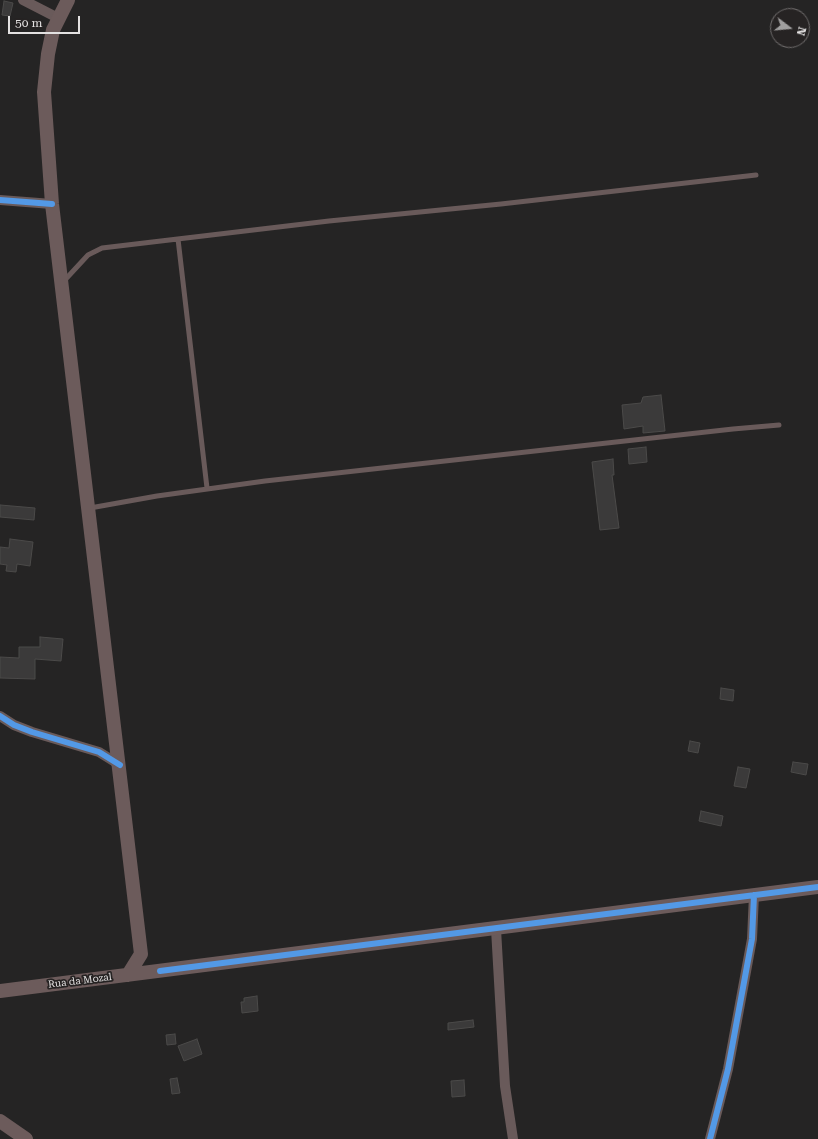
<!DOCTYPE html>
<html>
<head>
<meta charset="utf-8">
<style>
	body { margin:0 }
	#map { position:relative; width:818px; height:1139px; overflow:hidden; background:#252424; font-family:"Roboto Serif",serif }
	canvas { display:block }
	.north { position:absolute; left:770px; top:8px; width:40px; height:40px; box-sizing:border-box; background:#262323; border:1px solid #726f6f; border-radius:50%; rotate:106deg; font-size:11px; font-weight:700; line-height:16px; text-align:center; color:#e3e1e1 }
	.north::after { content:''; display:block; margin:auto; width:14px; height:18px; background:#a09f9f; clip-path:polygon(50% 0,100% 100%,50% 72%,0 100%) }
	.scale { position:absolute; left:8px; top:16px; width:72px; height:18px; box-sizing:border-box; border:2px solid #e3e1e1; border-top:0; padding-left:5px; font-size:12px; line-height:14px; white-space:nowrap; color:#e3e1e1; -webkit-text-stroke:3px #262323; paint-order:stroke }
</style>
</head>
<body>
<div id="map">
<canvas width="818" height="1139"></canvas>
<div class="north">N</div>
<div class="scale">50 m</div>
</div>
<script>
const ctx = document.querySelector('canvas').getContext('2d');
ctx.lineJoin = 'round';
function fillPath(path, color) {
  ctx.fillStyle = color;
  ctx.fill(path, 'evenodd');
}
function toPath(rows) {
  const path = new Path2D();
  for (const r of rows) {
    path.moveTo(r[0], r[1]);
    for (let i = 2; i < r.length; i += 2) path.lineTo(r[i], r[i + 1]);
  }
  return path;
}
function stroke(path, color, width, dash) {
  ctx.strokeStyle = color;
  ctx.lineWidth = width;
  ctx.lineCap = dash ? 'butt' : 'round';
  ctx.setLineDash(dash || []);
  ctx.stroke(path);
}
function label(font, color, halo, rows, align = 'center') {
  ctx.font = font + ' "Roboto Serif",serif';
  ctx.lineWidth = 3.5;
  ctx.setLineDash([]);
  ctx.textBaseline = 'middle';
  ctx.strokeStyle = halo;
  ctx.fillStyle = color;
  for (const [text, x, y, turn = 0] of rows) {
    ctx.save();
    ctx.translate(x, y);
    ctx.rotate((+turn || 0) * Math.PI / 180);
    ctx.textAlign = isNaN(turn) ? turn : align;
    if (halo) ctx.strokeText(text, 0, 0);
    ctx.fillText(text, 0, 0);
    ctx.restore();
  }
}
const building = toPath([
	[4,1,13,3,10,16,2,15,4,1],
	[661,395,665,431,643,433,643,426,624,429,622,405,641,403,643,397,661,395],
	[646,447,647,462,629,464,628,449,646,447],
	[613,459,614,475,612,475,619,528,600,530,592,462,613,459],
	[0,505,35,508,34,520,0,517,0,505],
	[10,539,33,542,30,566,17,564,16,572,6,571,7,565,0,564,0,547,9,548,10,539],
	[40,637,63,639,61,661,35,659,35,679,0,678,0,657,19,658,19,647,40,647,40,637],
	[721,688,734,690,733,701,720,699,721,688],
	[690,741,700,743,698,753,688,751,690,741],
	[793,762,808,764,806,775,791,772,793,762],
	[738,767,750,769,746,788,734,786,738,767],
	[701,811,723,816,721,826,699,821,701,811],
	[257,996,258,1011,242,1013,241,1002,244,1002,244,998,257,996],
	[473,1020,474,1027,448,1030,448,1023,473,1020],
	[175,1034,176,1044,167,1045,166,1035,175,1034],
	[197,1039,202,1054,184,1061,178,1046,197,1039],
	[177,1078,180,1093,172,1094,170,1079,177,1078],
	[464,1080,465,1096,452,1097,451,1081,464,1080]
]);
const lane = toPath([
	[178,239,207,488],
	[63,282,88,255,102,248,329,221,501,204,756,175],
	[90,508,157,496,265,481,733,429,779,425]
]);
const street = toPath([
	[23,0,58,18],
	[0,200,52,204],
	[0,716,14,725,32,732,99,752,120,765],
	[496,929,505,1086,513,1139],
	[710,1139,728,1069,752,939,754,895]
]);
const secondary = toPath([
	[68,0,53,30,48,54,44,92,52,204,141,954,128,975],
	[0,991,818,887],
	[0,1121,26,1139]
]);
const cycleway = toPath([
	[0,200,52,204],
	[0,716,14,725,32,732,99,752,120,765],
	[160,971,818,887],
	[710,1139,728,1069,752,939,754,895]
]);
const streetNames = [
	["Rua da Mozal",80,981,-7]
];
fillPath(building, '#3b3a3a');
stroke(building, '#4b4a49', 1);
stroke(lane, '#695a5a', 5);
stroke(street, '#695a5a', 10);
stroke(secondary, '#6c5b5b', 14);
stroke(cycleway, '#5399e6', 6);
label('10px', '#e3e1e1', '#262323', streetNames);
</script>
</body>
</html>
